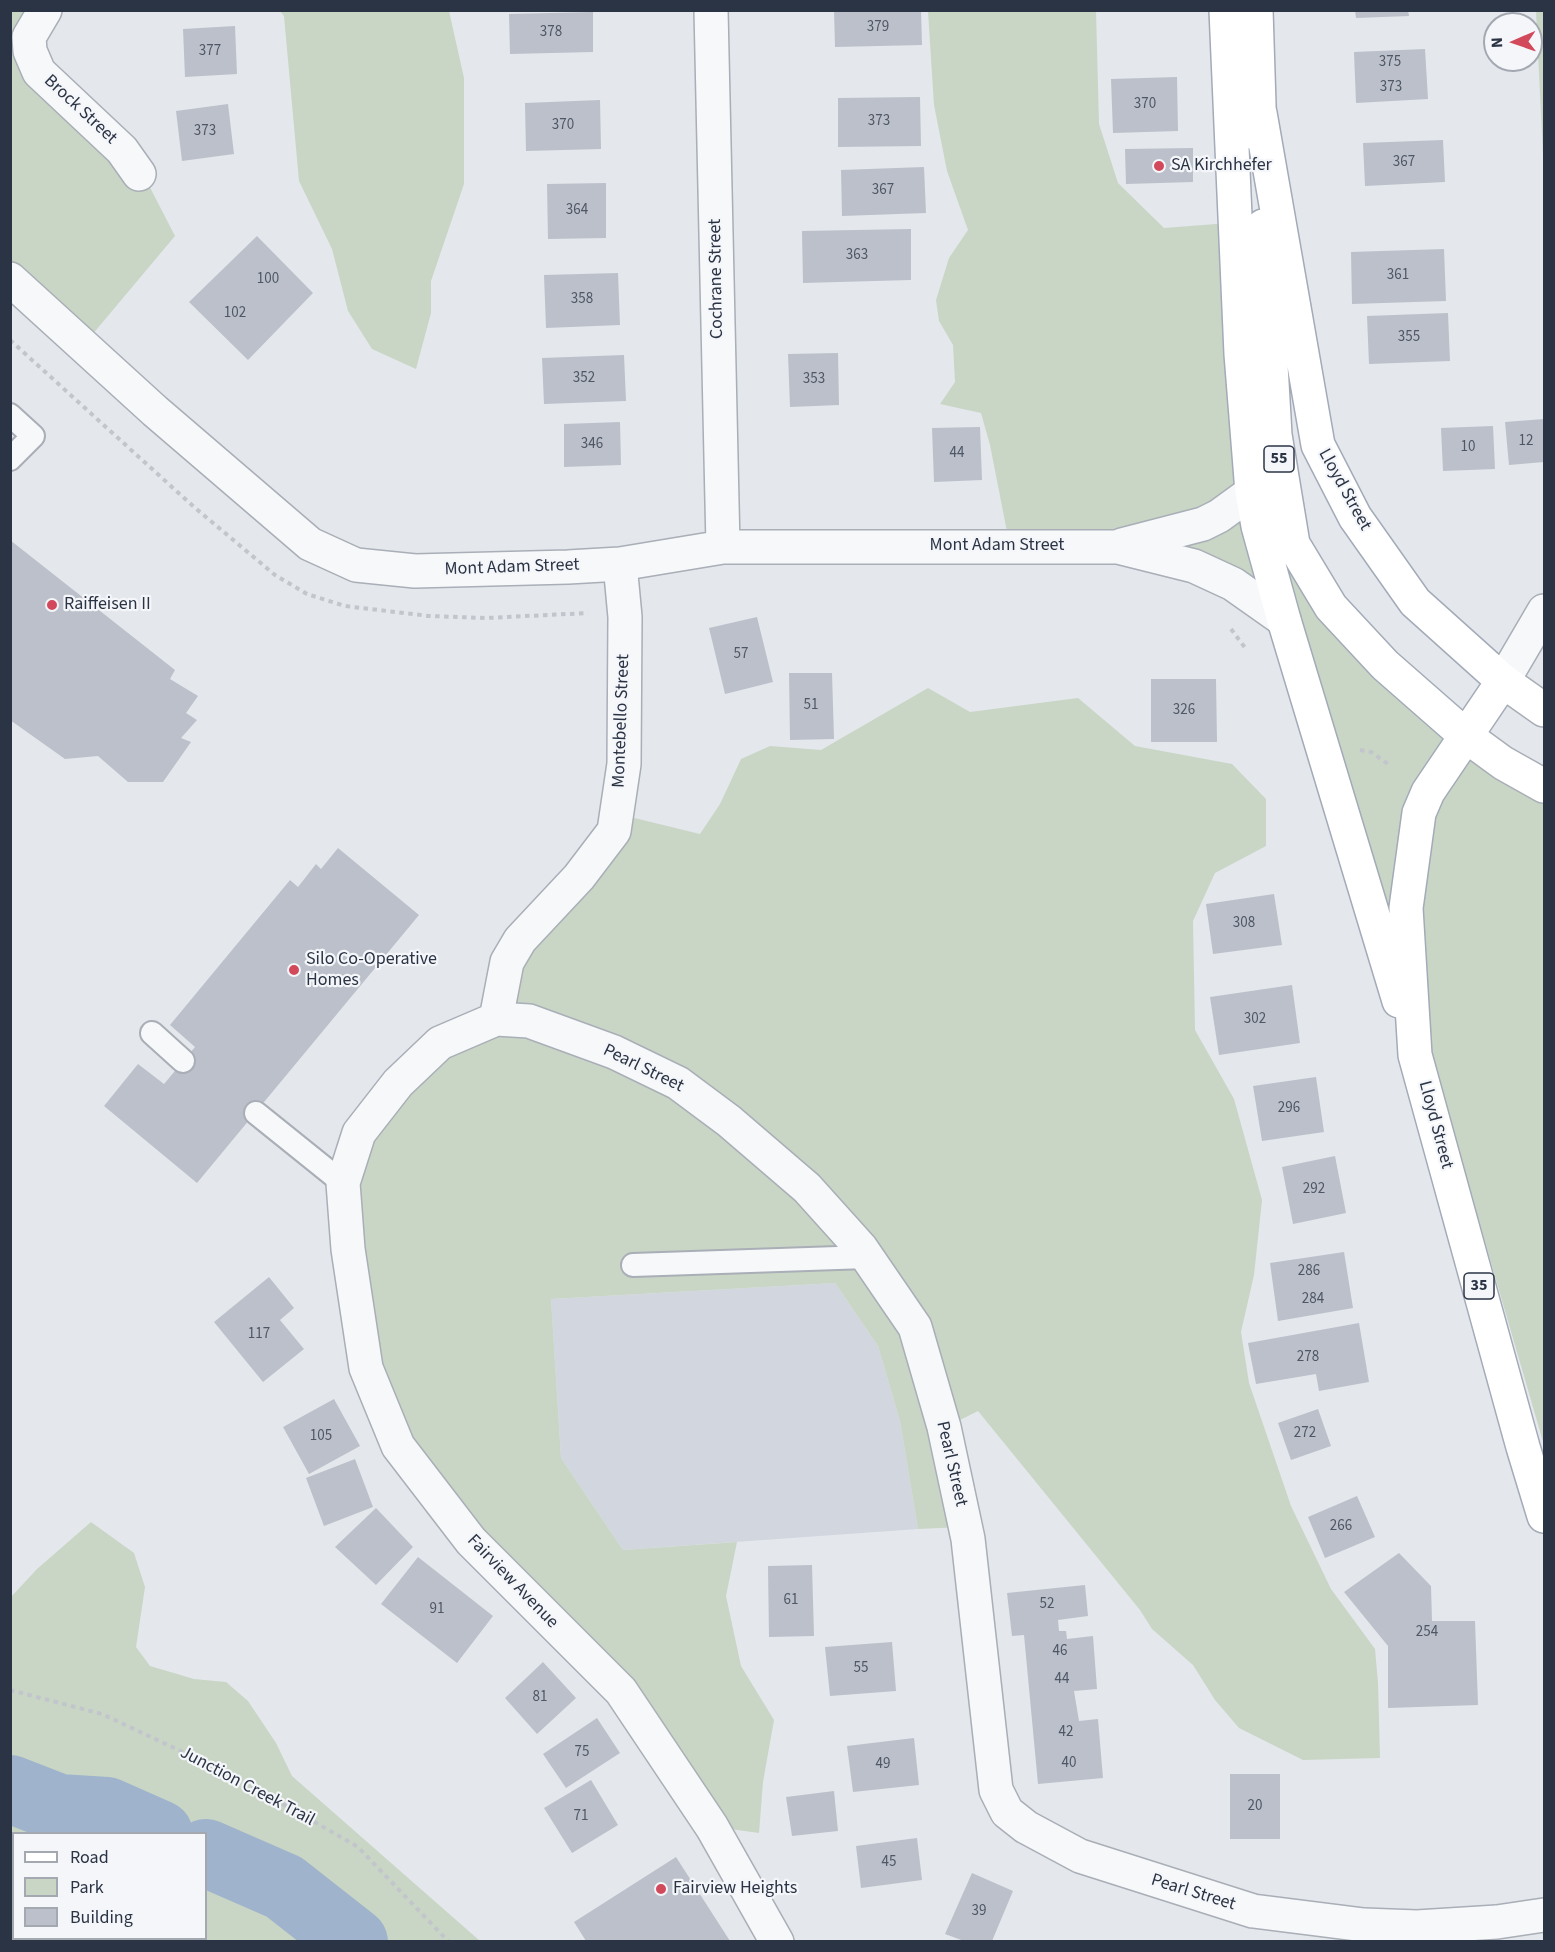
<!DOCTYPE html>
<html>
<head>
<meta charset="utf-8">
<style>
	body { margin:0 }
	#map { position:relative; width:1555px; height:1952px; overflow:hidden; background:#e4e7ec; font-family:"Source Sans 3",sans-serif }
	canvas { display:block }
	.frame { position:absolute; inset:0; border:12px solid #2b3445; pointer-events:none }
	.legend { position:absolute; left:12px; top:1832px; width:195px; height:108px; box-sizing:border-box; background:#f4f6f9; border:2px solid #a4a8b1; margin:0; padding:8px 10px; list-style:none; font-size:18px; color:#2b3445 }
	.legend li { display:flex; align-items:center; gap:12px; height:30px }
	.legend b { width:30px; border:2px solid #a4a8b1 }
	.north { position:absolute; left:1483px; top:12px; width:60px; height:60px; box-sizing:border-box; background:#f4f6f9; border:2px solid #a4a8b1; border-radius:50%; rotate:268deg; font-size:16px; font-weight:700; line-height:24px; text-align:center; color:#2b3445 }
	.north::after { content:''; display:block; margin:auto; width:21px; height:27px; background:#d1495b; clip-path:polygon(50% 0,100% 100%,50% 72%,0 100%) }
</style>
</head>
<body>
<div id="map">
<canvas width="1555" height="1952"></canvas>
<div class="frame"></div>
<ul class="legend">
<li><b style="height:8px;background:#fff"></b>Road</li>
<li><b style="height:16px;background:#c9d6c5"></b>Park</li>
<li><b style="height:16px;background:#bbc0ca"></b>Building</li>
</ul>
<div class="north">N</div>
</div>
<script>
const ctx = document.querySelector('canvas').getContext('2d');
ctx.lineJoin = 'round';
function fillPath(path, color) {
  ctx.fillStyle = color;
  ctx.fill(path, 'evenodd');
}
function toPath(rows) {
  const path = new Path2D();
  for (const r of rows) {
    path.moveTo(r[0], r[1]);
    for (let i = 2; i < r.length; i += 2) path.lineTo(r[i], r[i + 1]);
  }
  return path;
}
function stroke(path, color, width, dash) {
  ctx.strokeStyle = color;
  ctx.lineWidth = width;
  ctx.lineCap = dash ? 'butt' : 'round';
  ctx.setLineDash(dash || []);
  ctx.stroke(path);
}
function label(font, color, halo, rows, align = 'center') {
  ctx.font = font + ' "Source Sans 3",sans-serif';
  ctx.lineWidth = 4.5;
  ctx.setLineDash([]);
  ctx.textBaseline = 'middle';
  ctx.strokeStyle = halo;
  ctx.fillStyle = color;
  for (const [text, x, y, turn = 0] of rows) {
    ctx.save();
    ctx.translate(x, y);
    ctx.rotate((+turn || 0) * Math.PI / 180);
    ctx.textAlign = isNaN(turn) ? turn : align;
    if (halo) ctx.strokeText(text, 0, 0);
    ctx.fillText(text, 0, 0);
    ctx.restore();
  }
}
const built = toPath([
	[835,1283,878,1346,900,1421,918,1529,623,1550,561,1458,551,1299]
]);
const green = toPath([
	[10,11,48,11,31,38,142,172,175,236,81,348,11,284],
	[280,11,449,11,464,78,464,184,431,281,431,313,416,369,372,349,348,311,332,249,299,181,284,16],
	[928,11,1096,11,1099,124,1118,183,1164,228,1281,219,1291,361,1280,448,1304,540,1338,607,1544,789,1544,1445,1440,1087,1297,626,1194,569,1010,547,990,445,981,413,940,404,955,382,953,345,939,321,936,300,949,258,968,230,947,171,934,105],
	[1536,11,1544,11,1544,176],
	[928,688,970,712,1078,698,1135,746,1232,764,1266,799,1266,846,1215,873,1193,921,1195,1030,1234,1099,1262,1200,1254,1275,1241,1332,1249,1383,1291,1506,1331,1589,1375,1649,1378,1683,1380,1758,1303,1760,1239,1728,1215,1700,1193,1665,1152,1629,1140,1610,978,1411,942,1429,962,1527,918,1529,900,1421,878,1346,835,1283,551,1299,561,1458,623,1550,737,1542,726,1596,741,1666,774,1720,763,1782,759,1833,709,1826,620,1693,469,1543,364,1367,357,1131,494,1017,505,960,614,813,700,834,720,804,741,759,770,746,821,750],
	[91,1522,134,1553,145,1587,136,1647,150,1666,194,1679,226,1682,248,1701,276,1743,292,1776,480,1941,111,1941,107,1939,206,1938,206,1834,14,1834,13,1857,11,1856,11,1597,37,1569]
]);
const river = toPath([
	[10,1789,59,1808,107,1811,159,1834],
	[206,1853,284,1887,354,1942]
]);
const building = toPath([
	[834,10,921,10,922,45,835,47],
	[1355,10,1408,10,1409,16,1356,18],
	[593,12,593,52,510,54,509,14],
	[235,26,237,74,185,77,183,29],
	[1425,49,1428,99,1356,103,1354,52],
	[1177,77,1178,131,1113,133,1111,79],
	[920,97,921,146,838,147,838,98],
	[600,100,601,149,526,151,525,103],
	[228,104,234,154,182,161,176,111],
	[1443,140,1445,182,1365,186,1363,143],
	[1193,148,1193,182,1126,184,1125,149],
	[924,167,926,213,842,216,841,170],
	[606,183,606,238,548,239,547,184],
	[911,229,911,280,803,283,802,231],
	[257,236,313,293,248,360,189,302],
	[1444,249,1446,301,1352,304,1351,252],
	[618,273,620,325,546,328,544,275],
	[1448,313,1450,361,1369,364,1367,316],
	[838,353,839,405,790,407,788,354],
	[624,355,626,401,544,404,542,358],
	[1544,419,1544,462,1509,465,1505,422],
	[620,422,621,465,564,467,564,424],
	[1493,426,1495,469,1443,471,1441,428],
	[980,427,982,480,934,482,932,428],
	[10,540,175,670,170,679,198,696,186,713,197,720,181,738,191,742,163,782,128,782,98,756,65,759,10,720],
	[757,617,773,682,725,694,709,628],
	[789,673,832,673,834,739,790,740],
	[1151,679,1216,679,1217,742,1151,742],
	[338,848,419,915,197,1183,104,1106,138,1064,164,1084,195,1047,170,1025,290,880,298,887,316,864,321,869],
	[1274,894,1282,945,1213,954,1206,904],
	[1292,985,1300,1043,1219,1055,1210,997],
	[1316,1077,1324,1132,1262,1141,1253,1086],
	[1335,1156,1346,1213,1293,1224,1282,1167],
	[1344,1252,1353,1308,1278,1321,1270,1263],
	[269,1277,294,1308,280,1320,304,1349,263,1382,214,1322],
	[1359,1323,1369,1382,1319,1391,1316,1374,1256,1384,1248,1343],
	[334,1399,360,1446,309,1474,283,1427],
	[1318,1409,1331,1446,1291,1460,1278,1423],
	[355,1459,373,1507,324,1526,306,1478],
	[1357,1496,1375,1537,1325,1558,1308,1517],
	[376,1508,413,1547,376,1585,335,1547],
	[1399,1553,1431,1586,1432,1621,1475,1621,1478,1705,1388,1708,1388,1646,1344,1592],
	[418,1557,493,1616,457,1663,381,1604],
	[812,1565,814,1636,769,1637,768,1566],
	[1085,1585,1088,1616,1058,1620,1059,1631,1066,1631,1067,1639,1093,1636,1097,1689,1074,1691,1079,1721,1098,1719,1103,1778,1038,1784,1024,1635,1012,1636,1007,1593],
	[892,1642,896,1691,830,1696,825,1647],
	[543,1662,576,1698,537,1734,505,1698],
	[597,1718,620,1753,566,1788,543,1754],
	[914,1738,919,1785,853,1792,847,1746],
	[1230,1774,1280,1774,1280,1839,1230,1839],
	[591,1780,618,1825,572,1853,544,1808],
	[834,1791,838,1831,792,1836,786,1797],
	[917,1838,922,1880,861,1888,856,1846],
	[676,1857,730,1941,586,1941,574,1922],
	[972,1873,1013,1891,992,1941,964,1941,945,1934]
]);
const path = toPath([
	[10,340,194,507,275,575,307,594,345,606,429,616,486,618,588,613],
	[1231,629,1246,649],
	[1360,750,1371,752,1391,766],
	[10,1690,102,1714,240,1779,358,1847,449,1942]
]);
const lane = toPath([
	[10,415,33,436,10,459],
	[152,1033,183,1061],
	[256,1113,343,1183],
	[633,1265,867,1257],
	[10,1918,14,1921],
	[30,1938,33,1942]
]);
const street = toPath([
	[45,10,29,37,30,51,39,72,122,150,139,174],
	[711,10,723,547],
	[10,279,155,411,310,544,356,565,415,571,568,567,620,564,723,547,1118,547,1194,566,1233,584,1284,620],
	[1122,545,1203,524,1219,516,1252,492],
	[1503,681,1544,611],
	[496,1019,507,962,520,940,579,877,614,831,624,764,625,617,620,564],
	[777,1942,712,1827,621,1691,471,1541,398,1446,366,1368,348,1249,343,1183,359,1133,398,1083,440,1043,496,1019,529,1021,614,1052,678,1083,729,1121,807,1188,861,1248,915,1327,944,1427,968,1539,996,1790,1007,1812,1026,1827,1080,1856,1253,1911,1364,1925,1417,1927,1497,1922,1544,1915]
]);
const secondary = toPath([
	[1503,681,1544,710],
	[1466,736,1503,763,1544,786]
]);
const primary = toPath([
	[1226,10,1241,354,1252,492,1258,526,1284,620,1399,1001],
	[1256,10,1260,136],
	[1260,113,1318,445,1355,517,1415,602,1503,681,1428,792,1419,813,1406,908,1415,1055,1523,1447,1544,1516],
	[1263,226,1275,435,1293,544,1331,607,1385,665,1466,736]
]);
const markers = [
	[1159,166,6,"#d1495b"],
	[52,605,6,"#d1495b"],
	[294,970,6,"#d1495b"],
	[661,1889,6,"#d1495b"]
];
const numberNames = [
	["379",878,28],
	["378",551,33],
	["377",210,52],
	["375",1390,63],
	["373",1391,88],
	["370",1145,105],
	["373",879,122],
	["370",563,126],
	["373",205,132],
	["367",1404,163],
	["367",883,191],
	["364",577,211],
	["363",857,256],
	["361",1398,276],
	["100",268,280],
	["358",582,300],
	["102",235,314],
	["355",1409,338],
	["352",584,379],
	["353",814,380],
	["12",1526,442],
	["346",592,445],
	["10",1468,448],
	["44",957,454],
	["57",741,655],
	["51",811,706],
	["326",1184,711],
	["308",1244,924],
	["302",1255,1020],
	["296",1289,1109],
	["292",1314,1190],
	["286",1309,1272],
	["284",1313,1300],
	["117",259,1335],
	["278",1308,1358],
	["272",1305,1434],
	["105",321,1437],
	["266",1341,1527],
	["61",791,1601],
	["52",1047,1605],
	["91",437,1610],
	["254",1427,1633],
	["46",1060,1652],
	["55",861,1669],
	["44",1062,1680],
	["81",540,1698],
	["42",1066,1733],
	["75",582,1753],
	["40",1069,1764],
	["49",883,1765],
	["20",1255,1807],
	["71",581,1817],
	["45",889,1863],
	["39",979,1912]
];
const shields = [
	[1279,459,30],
	[1479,1286,30]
];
const shieldNames = [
	["55",1279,459],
	["35",1479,1286]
];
const streetNames = [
	["Brock Street",80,110,43],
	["Cochrane Street",717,279,-91],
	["Lloyd Street",1344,490,61],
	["Mont Adam Street",997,546],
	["Mont Adam Street",512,568,-2],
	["Montebello Street",622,721,-88],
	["Pearl Street",643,1069,26],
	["Lloyd Street",1435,1125,75],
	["Pearl Street",951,1464,77],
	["Fairview Avenue",512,1582,46],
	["Junction Creek Trail",247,1787,28],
	["Pearl Street",1193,1893,17]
];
const poiNames = [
	["SA Kirchhefer",1171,166],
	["Raiffeisen II",64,605],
	["Silo Co-Operative",306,960],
	["Homes",306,981],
	["Fairview Heights",673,1889]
];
fillPath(built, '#d2d6de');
fillPath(green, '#c9d6c5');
stroke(river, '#9fb4cc', 68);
fillPath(building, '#bbc0ca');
stroke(lane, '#a9aeb7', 26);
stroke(street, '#a9aeb7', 36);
stroke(secondary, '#a9aeb7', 36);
stroke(primary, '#a3abb8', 36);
stroke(path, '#c2c5cb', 4, [4.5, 4.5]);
stroke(lane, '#f7f8fa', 22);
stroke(street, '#f7f8fa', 33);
stroke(secondary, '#fff', 33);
stroke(primary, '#fff', 33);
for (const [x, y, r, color] of markers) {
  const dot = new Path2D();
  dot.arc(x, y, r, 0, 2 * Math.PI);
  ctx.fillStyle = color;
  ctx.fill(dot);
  stroke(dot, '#f4f6f9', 2);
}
label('15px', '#4f5766', null, numberNames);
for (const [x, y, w] of shields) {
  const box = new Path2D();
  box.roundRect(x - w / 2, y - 13, w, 26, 4.5);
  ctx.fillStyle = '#f4f6f9';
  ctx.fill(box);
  stroke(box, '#2b3445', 1.5);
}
label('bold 16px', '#2b3445', null, shieldNames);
label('18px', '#2b3445', '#f4f6f9', streetNames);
label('18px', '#2b3445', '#f4f6f9', poiNames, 'left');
</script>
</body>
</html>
